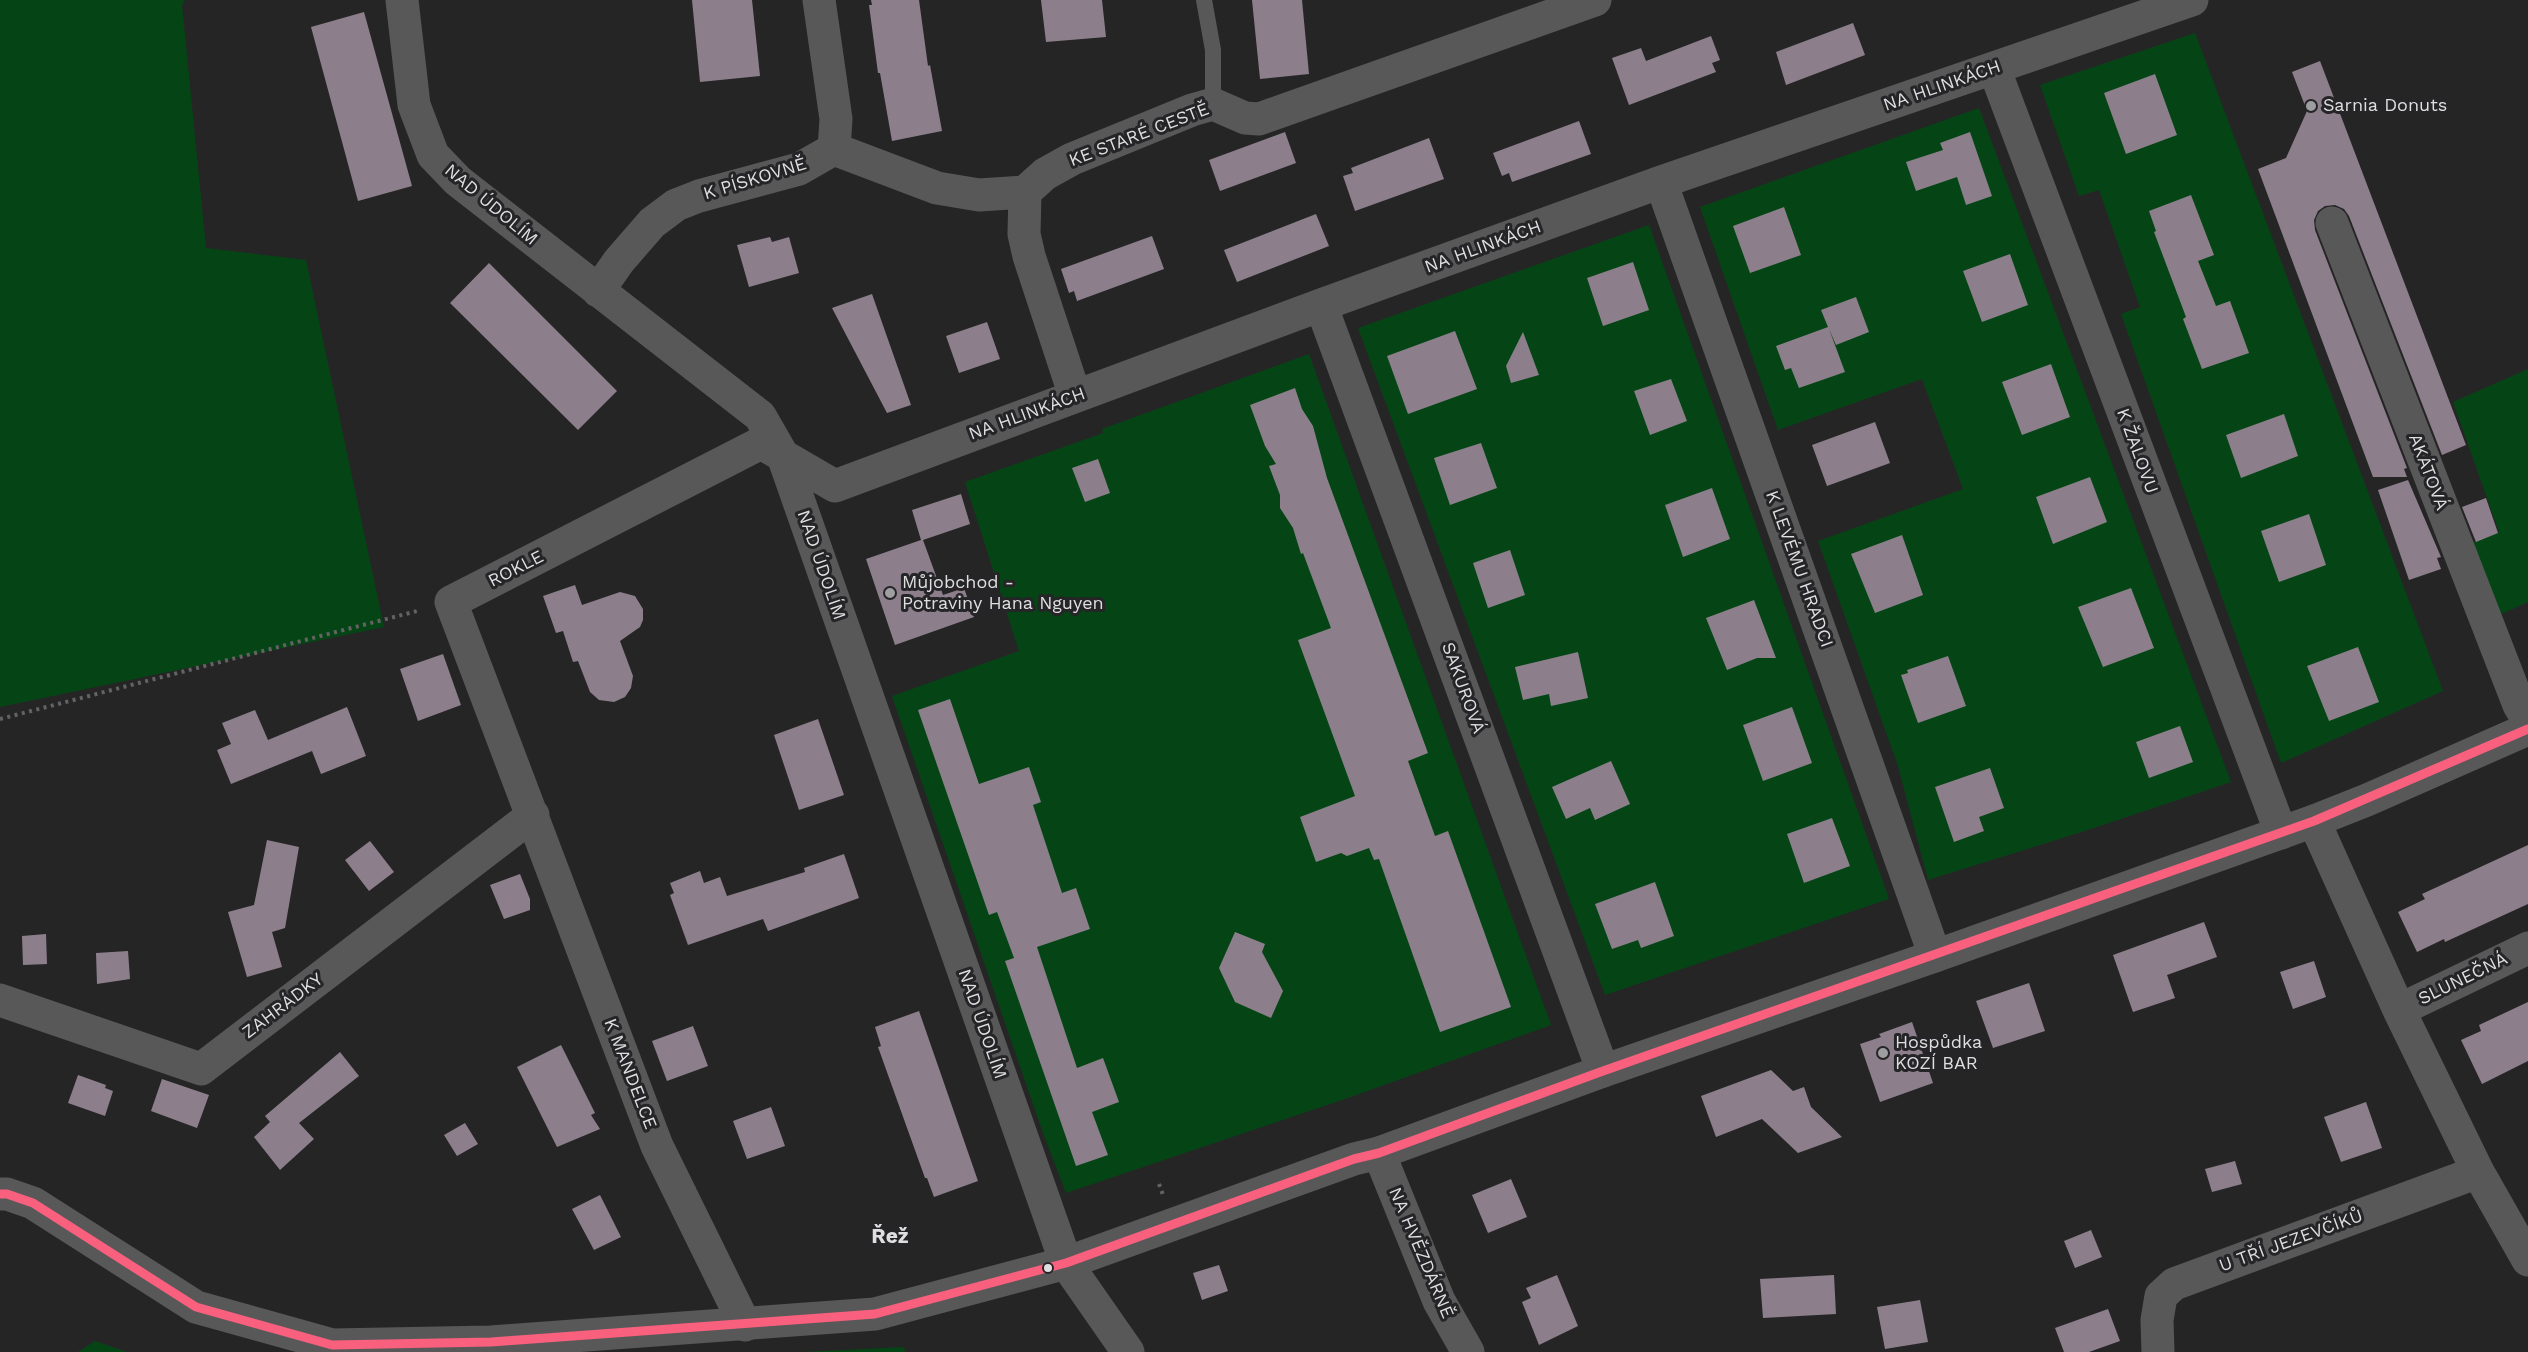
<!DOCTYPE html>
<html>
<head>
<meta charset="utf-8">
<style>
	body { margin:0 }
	canvas { display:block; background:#252526 }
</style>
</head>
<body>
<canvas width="2528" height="1352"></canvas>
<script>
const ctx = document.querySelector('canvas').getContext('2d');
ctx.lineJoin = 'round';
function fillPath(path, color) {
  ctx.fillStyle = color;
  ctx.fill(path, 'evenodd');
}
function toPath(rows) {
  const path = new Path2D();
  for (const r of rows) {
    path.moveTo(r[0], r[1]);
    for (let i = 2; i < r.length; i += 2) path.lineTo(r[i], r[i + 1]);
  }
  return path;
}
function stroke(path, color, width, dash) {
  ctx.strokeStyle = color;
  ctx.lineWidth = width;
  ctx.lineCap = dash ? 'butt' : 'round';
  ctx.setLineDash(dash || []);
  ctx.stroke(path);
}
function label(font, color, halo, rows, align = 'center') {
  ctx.font = font + ' "Work Sans",sans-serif';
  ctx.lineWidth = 6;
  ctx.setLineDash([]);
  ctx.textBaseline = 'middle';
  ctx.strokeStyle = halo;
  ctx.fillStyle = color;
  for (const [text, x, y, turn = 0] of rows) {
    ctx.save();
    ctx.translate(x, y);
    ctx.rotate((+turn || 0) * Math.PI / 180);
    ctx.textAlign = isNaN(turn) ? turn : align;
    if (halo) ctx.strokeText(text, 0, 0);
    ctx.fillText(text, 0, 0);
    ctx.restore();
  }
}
const green = toPath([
	[0,0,185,0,182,5,206,248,306,260,384,627,0,707],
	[2195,33,2443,691,2281,763,2121,314,2140,307,2099,190,2079,196,2040,85],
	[1979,108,2231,782,2088,830,1928,880,1898,766,1818,541,1963,489,1922,379,1778,430,1700,207],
	[1649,225,1889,899,1605,995,1358,328],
	[1309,354,1551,1025,1345,1099,1066,1193,1043,1133,892,696,1019,651,965,482,1103,433,1102,429],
	[2528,369,2528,602,2497,616,2469,544,2499,532,2453,402],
	[95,1341,127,1352,78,1352],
	[904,1347,905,1352,803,1352]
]);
const building = toPath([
	[692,0,752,0,760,76,700,82],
	[871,0,919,0,928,66,930,65,942,131,892,141,880,73,878,73,869,5,872,5],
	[1041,0,1102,0,1106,37,1046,42],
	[1252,0,1302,0,1309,74,1260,79],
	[364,12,412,186,358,201,311,27],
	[1853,23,1865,55,1786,85,1776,52],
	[1711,36,1720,60,1712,63,1716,72,1629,105,1612,58,1641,48,1646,61],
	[2320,61,2466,445,2442,455,2349,216,2344,209,2335,205,2325,206,2318,211,2314,220,2315,230,2407,468,2404,469,2407,477,2373,477,2258,169,2286,158,2307,111,2292,72],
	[2155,74,2177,135,2126,154,2104,93],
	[1579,121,1591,154,1512,182,1509,173,1502,176,1493,153],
	[1285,132,1296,163,1220,191,1209,160],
	[1970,132,1992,196,1966,205,1957,177,1916,191,1906,162,1943,150,1940,143],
	[1429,138,1444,179,1355,211,1343,176,1353,173,1351,168],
	[2191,195,2214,255,2198,261,2216,306,2230,301,2249,353,2202,369,2183,319,2186,317,2154,232,2156,231,2149,211],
	[1784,207,1801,255,1750,273,1733,226],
	[1316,214,1329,246,1237,282,1224,250],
	[1152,236,1164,269,1077,301,1074,291,1069,293,1061,269],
	[770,237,772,242,789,237,799,273,749,287,737,245],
	[2010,254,2028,305,1982,322,1963,271],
	[1633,262,1649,310,1603,326,1587,278],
	[489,263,617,391,578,430,450,303],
	[872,294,911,405,887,413,832,308],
	[1856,297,1869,332,1836,345,1829,329,1845,372,1799,388,1791,368,1785,370,1776,346,1828,327,1821,310],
	[987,322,1000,359,959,373,946,336],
	[1455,331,1477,389,1408,414,1387,356],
	[1523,332,1539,375,1511,383,1506,366],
	[2051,364,2070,417,2022,435,2002,382],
	[1671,379,1687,421,1650,435,1634,391],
	[1295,388,1302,409,1313,426,1327,478,1428,753,1408,761,1435,836,1448,831,1511,1007,1440,1032,1379,859,1374,860,1369,848,1347,856,1341,853,1316,862,1300,817,1355,796,1298,640,1331,628,1303,553,1301,554,1293,528,1280,508,1280,495,1269,466,1276,464,1265,446,1250,405],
	[2284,414,2298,456,2241,478,2226,435],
	[1875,422,1890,463,1827,486,1812,445],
	[1481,443,1497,488,1450,505,1434,458],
	[1098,459,1110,493,1085,502,1072,468],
	[2090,477,2107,522,2053,544,2036,497],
	[2408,480,2441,557,2437,558,2441,569,2409,580,2378,490],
	[1712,488,1730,539,1683,557,1665,505],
	[961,494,970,524,923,540,943,595,964,588,974,617,895,645,866,559,921,540,912,510],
	[2486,498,2498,533,2476,542,2462,507],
	[2309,514,2326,565,2279,582,2261,531],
	[1902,535,1923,595,1875,613,1851,554],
	[1510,550,1525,595,1488,608,1473,563],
	[575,585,582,605,620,592,635,596,643,609,643,620,640,627,620,641,633,676,631,688,625,697,614,702,599,700,590,692,578,661,573,662,563,631,556,633,543,596],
	[2131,588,2154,648,2103,667,2078,607],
	[1754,600,1776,658,1757,658,1727,670,1706,618],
	[2358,647,2379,702,2329,721,2307,666],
	[1578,652,1588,698,1551,706,1549,694,1523,700,1515,667],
	[443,654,461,705,418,721,400,669],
	[1948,656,1966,706,1918,723,1901,675,1908,673,1907,670],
	[950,699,979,784,1029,767,1041,802,1033,805,1062,893,1076,888,1090,929,1037,947,1077,1068,1103,1058,1119,1102,1092,1112,1108,1155,1076,1166,1005,961,1014,958,997,912,989,915,918,710],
	[347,707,366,756,321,774,312,751,231,784,217,750,231,744,222,723,255,710,268,740],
	[1792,707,1812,763,1763,781,1743,725],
	[818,719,844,795,799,810,774,735],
	[2180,726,2193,762,2149,778,2136,742],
	[1611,761,1630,804,1595,820,1590,808,1566,819,1552,787],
	[1990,768,2004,808,1979,817,1984,831,1954,842,1935,787],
	[1832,818,1850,866,1804,883,1787,834],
	[267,840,299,847,285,928,272,932,282,967,247,977,228,912,254,905],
	[370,841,394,872,369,891,345,860],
	[2528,845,2528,904,2445,942,2444,939,2417,952,2398,912,2425,899,2422,894],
	[844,854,859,898,768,931,763,919,688,945,670,895,674,893,670,883,700,871,704,883,720,877,727,896,805,872,804,868],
	[520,874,530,899,530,910,504,919,490,885],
	[1655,882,1674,936,1641,948,1638,940,1612,949,1595,904],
	[2204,922,2217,957,2167,975,2175,998,2133,1012,2113,955],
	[1235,932,1265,944,1262,952,1283,991,1271,1018,1235,1002,1219,968],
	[46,934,47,964,23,965,22,936],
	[128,951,130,979,97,984,96,953],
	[2314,961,2326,997,2293,1009,2280,972],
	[2029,983,2045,1031,1993,1048,1976,1001],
	[2528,1002,2528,1061,2482,1084,2461,1040,2481,1031,2479,1025],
	[919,1011,978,1181,934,1197,927,1178,925,1178,878,1047,881,1046,875,1027],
	[1912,1022,1933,1083,1880,1102,1860,1044,1881,1037,1879,1034],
	[693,1026,708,1066,667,1081,652,1041],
	[561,1045,595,1113,591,1115,600,1129,557,1147,517,1067],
	[340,1052,359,1076,299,1123,314,1139,280,1170,254,1137,270,1122,265,1116],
	[1771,1070,1793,1091,1804,1087,1811,1107,1842,1137,1798,1153,1762,1119,1716,1137,1701,1096],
	[78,1075,106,1085,105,1088,113,1091,105,1116,68,1103],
	[162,1079,209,1095,197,1128,151,1111],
	[2366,1102,2382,1148,2341,1162,2324,1117],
	[771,1107,785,1146,747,1159,733,1121],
	[465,1123,478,1144,457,1156,444,1135],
	[2235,1161,2242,1184,2212,1192,2205,1169],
	[1511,1179,1527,1217,1488,1233,1472,1195],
	[600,1195,621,1237,594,1250,572,1209],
	[2091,1230,2102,1257,2075,1268,2064,1241],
	[1219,1265,1228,1291,1202,1300,1193,1273],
	[1557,1275,1578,1326,1539,1345,1522,1302,1531,1298,1526,1288],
	[1834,1275,1836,1314,1763,1318,1760,1279],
	[1920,1300,1928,1342,1885,1349,1877,1307],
	[2108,1309,2120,1341,2089,1352,2064,1352,2055,1328]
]);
const path = toPath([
	[0,719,421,610],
	[1159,1184,1163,1195]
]);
const service = toPath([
	[1204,0,1213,50,1213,104]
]);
const minor = toPath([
	[402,0,414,105,433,155,458,181,760,416,783,456,1066,1263,1128,1352],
	[1994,68,2281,833],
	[834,149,937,188,979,195,1025,192],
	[1661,182,1935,956],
	[2332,223,2519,705,2528,720],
	[598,291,619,261,652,223,676,205,699,196,799,169,834,149,836,119,819,0],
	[1321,305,1603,1071],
	[1075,396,1029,256,1024,234,1025,192,1045,174,1072,159,1192,110,1213,104,1245,118,1259,119,1595,0],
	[2314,821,2399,1010,2478,1172,2528,1260],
	[0,1000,201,1069,533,815],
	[2399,1010,2528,948],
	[1379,1153,1439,1301,1468,1352],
	[745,1325,657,1146,451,602,761,443,835,486,1321,305,1661,182,2192,0],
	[2158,1352,2157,1320,2161,1296,2174,1284,2478,1172]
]);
const tertiary = toPath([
	[0,1194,7,1194,33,1203,196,1307,332,1345,491,1342,875,1314,1066,1263,1354,1159,1379,1153,1603,1071,1935,956,2314,821,2367,800,2528,729]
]);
const bus1 = toPath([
	[0,1194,7,1194,33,1203,196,1307,332,1345,491,1342,875,1314,1066,1263,1354,1159,1379,1153,1603,1071,2314,821,2528,729]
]);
const markers = [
	[2311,106,6,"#9e9d9f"],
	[890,593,6,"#9e9d9f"],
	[1883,1053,6,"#9e9d9f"],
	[1048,1268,5,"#dfdee0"]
];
const streetNames = [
	["NA HLINKÁCH",1942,86,-19],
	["KE STARÉ CESTĚ",1139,135,-21],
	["K PÍSKOVNĚ",755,179,-17],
	["NAD ÚDOLÍM",491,205,40],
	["NA HLINKÁCH",1483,247,-20],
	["NA HLINKÁCH",1027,414,-20],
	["K ŽALOVU",2137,451,70],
	["AKÁTOVÁ",2428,472,69],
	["NAD ÚDOLÍM",821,565,71],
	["ROKLE",516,569,-27],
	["K LEVÉMU HRADCI",1799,569,70],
	["SAKUROVÁ",1463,688,70],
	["SLUNEČNÁ",2463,979,-26],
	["ZAHRÁDKY",283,1006,-37],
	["NAD ÚDOLÍM",982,1024,71],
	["K MANDELCE",630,1074,69],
	["U TŘÍ JEZEVČÍKŮ",2291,1241,-20],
	["NA HVĚZDÁRNĚ",1421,1253,67]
];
const poiNames = [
	["Sarnia Donuts",2323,106],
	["Můjobchod -",902,583],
	["Potraviny Hana Nguyen",902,604],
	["Hospůdka",1895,1043],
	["KOZÍ BAR",1895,1064]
];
const quarterNames = [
	["Řež",890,1237]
];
fillPath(green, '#054515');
fillPath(building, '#8c7f8b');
stroke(path, '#636364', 4, [3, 4.5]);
stroke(service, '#585859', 16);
stroke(minor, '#585859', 33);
stroke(tertiary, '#585859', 33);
stroke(bus1, '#f8607d', 9);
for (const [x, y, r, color] of markers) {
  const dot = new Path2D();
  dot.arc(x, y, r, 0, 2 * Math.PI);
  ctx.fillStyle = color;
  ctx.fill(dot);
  stroke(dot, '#252427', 2);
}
label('18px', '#dfdee0', '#252427', streetNames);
label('18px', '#dfdee0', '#252427', poiNames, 'left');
label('bold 21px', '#dfdee0', '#252427', quarterNames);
</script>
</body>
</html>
